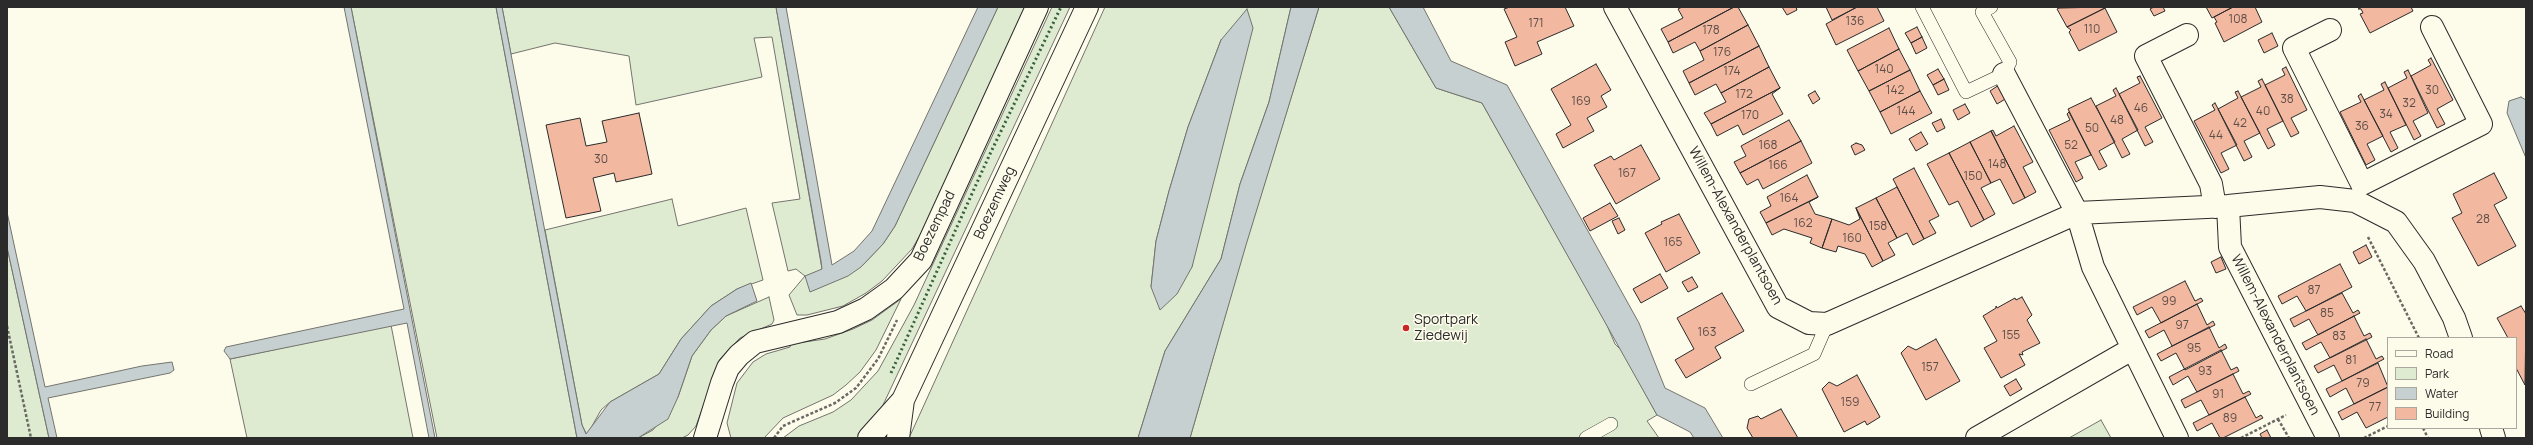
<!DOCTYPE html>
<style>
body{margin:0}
#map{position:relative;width:2533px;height:445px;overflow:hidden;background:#fdfbea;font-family:Manrope,sans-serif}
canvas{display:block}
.frame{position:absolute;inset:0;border:8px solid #2b2b2b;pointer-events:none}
.legend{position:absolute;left:2387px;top:337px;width:130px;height:92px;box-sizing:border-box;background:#fdfbea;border:1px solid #a9a89e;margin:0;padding:5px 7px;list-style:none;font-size:12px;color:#2b2b2b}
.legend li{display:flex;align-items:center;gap:8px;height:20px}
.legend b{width:20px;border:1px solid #a9a89e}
</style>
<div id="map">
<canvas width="2533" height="445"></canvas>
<div class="frame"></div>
<ul class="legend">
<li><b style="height:5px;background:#fdfbea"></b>Road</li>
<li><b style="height:11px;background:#deebd1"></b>Park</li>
<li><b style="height:11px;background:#c7d0d0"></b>Water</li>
<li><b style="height:11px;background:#f2b8a0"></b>Building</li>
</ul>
</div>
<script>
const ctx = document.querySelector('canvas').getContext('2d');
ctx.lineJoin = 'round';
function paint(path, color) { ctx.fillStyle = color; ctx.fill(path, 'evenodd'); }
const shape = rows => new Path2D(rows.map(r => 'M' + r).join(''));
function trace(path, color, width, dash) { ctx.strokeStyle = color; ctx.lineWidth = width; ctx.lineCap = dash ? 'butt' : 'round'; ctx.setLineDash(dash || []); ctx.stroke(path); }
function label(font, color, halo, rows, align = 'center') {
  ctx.font = font + ' Manrope,sans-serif'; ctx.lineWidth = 3; ctx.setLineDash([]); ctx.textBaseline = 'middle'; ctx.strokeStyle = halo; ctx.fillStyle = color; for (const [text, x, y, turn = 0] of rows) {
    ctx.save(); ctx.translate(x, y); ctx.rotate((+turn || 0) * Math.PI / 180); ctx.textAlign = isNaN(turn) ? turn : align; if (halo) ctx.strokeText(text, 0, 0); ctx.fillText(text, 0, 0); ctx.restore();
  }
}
const green = shape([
 [351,7,496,7,577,438,437,438,351,7],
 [502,7,776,7,822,269,861,267,883,244,895,226,998,7,1027,7,925,227,912,249,882,281,866,293,843,306,807,315,797,315,789,295,805,276,796,269,788,271,772,203,800,199,772,37,754,38,762,77,636,105,629,56,555,43,511,54,502,7],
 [1052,7,1070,7,883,405,862,438,783,438,799,426,833,412,851,400,878,371,914,305,1052,7],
 [1105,7,1291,7,1269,102,1240,184,1221,259,1165,351,1138,438,909,438,1105,7],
 [1221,40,1192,267,1151,287,1156,241,1169,191,1188,127,1221,40],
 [1319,7,1389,7,1436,88,1482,103,1606,323,1615,344,1622,351,1657,415,1647,421,1659,438,1190,438,1246,243,1319,7],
 [672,199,678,226,746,208,763,280,737,289,711,306,681,339,659,374,610,402,601,410,587,435,582,425,545,230,672,199],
 [7,247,49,438,7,438,7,247],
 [769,297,774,320,772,324,740,338,720,359,696,426,688,435,682,438,638,438,653,430,678,397,692,356,711,330,726,316,769,297],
 [901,299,876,350,860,372,846,385,833,395,783,418,764,438,731,438,727,423,737,383,753,362,766,354,790,347,791,344,825,339,853,329,872,320,901,299],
 [391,325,413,438,247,438,230,359,391,325],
 [2101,420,2111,438,2069,438,2101,420]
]);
paint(green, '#deebd1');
trace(green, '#74746e', 1);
const water = shape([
 [344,7,351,7,435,438,429,438,407,323,230,359,224,351,226,347,404,309,344,7],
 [496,7,502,7,582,425,586,434,610,402,659,374,681,339,711,306,737,289,751,283,757,301,726,316,711,330,692,356,678,397,668,419,638,438,577,438,496,7],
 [776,7,786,7,832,265,854,251,872,231,978,7,998,7,895,226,883,244,861,267,848,276,810,292,805,276,822,269,821,261,776,7],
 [1291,7,1319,7,1246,245,1190,438,1138,438,1165,351,1221,259,1240,184,1269,102,1291,7],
 [1389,7,1423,7,1451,61,1507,85,1639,323,1665,388,1705,408,1723,438,1694,438,1690,432,1657,415,1482,103,1436,88,1389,7],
 [1247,9,1253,28,1192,267,1177,294,1160,310,1151,287,1156,241,1169,191,1188,127,1221,40,1247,9],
 [2521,97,2526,100,2526,158,2507,113,2509,101,2521,97],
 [7,212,45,387,142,366,172,362,174,370,170,373,48,398,57,438,49,438,7,247,7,212]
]);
paint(water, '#c7d0d0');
trace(water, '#74746e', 1);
const building = shape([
 [1510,7,1565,7,1574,26,1537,42,1542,54,1515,66,1505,42,1517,37,1504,9,1510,7],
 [1682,7,1734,7,1668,42,1661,29,1683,18,1678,9,1682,7],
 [1734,7,1738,7,1748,25,1700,51,1695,42,1673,53,1668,42,1734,7],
 [1782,7,1796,7,1797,10,1787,15,1782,7],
 [1826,7,1857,7,1832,20,1826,7],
 [1857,7,1877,7,1884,21,1836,45,1826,24,1857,7],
 [2154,7,2163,7,2165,11,2154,16,2150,9,2154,7],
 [2206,7,2233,7,2212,18,2206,7],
 [2233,7,2255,7,2262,22,2224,42,2215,23,2217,22,2214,17,2233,7],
 [2362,7,2411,7,2413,11,2370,33,2360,14,2363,13,2361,9,2358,9,2362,7],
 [2059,8,2104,7,2105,8,2067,27,2057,9,2059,8],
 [2105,8,2117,32,2079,51,2069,32,2071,30,2067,27,2105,8],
 [1748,25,1759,46,1689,83,1683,71,1704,60,1700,51,1748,25],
 [1917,27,1922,37,1911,43,1905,33,1917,27],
 [1889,28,1899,49,1858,71,1847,50,1889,28],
 [2272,33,2278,46,2264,53,2258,40,2272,33],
 [1922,37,1927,48,1916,54,1911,43,1922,37],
 [1759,46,1769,67,1721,93,1716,84,1695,95,1689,83,1759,46],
 [1899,49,1910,70,1869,91,1858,71,1899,49],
 [2431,58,2453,100,2437,109,2445,124,2437,128,2411,76,2431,65,2428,60,2431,58],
 [1596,64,1611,90,1601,96,1607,107,1587,118,1594,131,1563,148,1556,134,1571,125,1551,89,1596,64],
 [1769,67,1780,88,1711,124,1704,113,1726,102,1721,93,1769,67],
 [2286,67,2307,110,2291,118,2299,133,2291,137,2265,85,2285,75,2282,69,2286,67],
 [1938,69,1944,79,1933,85,1927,75,1938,69],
 [1910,70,1920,91,1880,112,1869,91,1910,70],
 [2408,70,2428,113,2413,121,2421,136,2414,140,2388,88,2407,78,2404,72,2408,70],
 [2140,76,2162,118,2145,127,2153,142,2145,146,2119,94,2140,83,2137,77,2140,76],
 [1944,79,1949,90,1938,95,1933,85,1944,79],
 [2262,79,2283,121,2267,129,2275,145,2268,149,2241,97,2261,87,2258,81,2262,79],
 [2385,82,2406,125,2390,132,2398,148,2391,152,2364,100,2384,90,2381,84,2385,82],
 [1999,85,2007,98,1997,104,1990,91,1999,85],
 [1780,88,1772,94,1783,114,1743,135,1738,125,1717,136,1711,124,1780,88],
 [2116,88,2138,130,2122,139,2130,154,2122,158,2096,106,2116,96,2113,90,2116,88],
 [1815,91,1820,99,1813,104,1808,95,1815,91],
 [1920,91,1932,113,1891,134,1880,112,1920,91],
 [2238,91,2260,133,2244,141,2252,157,2244,161,2218,109,2238,98,2235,92,2238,91],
 [2361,94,2383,136,2367,144,2375,160,2366,165,2340,112,2361,102,2358,96,2361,94],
 [2091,98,2115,142,2099,151,2107,166,2099,170,2068,109,2091,98],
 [2215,103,2237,145,2221,153,2229,169,2221,173,2194,121,2215,110,2212,105,2215,103],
 [1965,104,1970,113,1958,120,1953,110,1965,104],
 [2069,112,2091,155,2075,162,2083,178,2076,182,2049,130,2070,120,2067,114,2069,112],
 [639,113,652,174,616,182,614,173,593,178,601,211,566,218,546,125,580,118,586,146,607,142,602,121,639,113],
 [1941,119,1945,128,1937,132,1932,123,1941,119],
 [1789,120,1801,141,1740,173,1734,162,1746,156,1741,146,1789,120],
 [2014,126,2033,162,2023,167,2036,192,2025,198,1991,131,1993,130,1996,136,2014,126],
 [1991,131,2025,198,2013,204,2000,179,1991,183,1970,142,1991,131],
 [1921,132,1928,144,1916,151,1909,139,1921,132],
 [1801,141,1812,163,1763,189,1758,179,1747,185,1740,173,1801,141],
 [1970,142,1991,183,1981,188,1995,214,1984,220,1949,153,1970,142],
 [1856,143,1862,145,1865,150,1855,155,1851,146,1856,143],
 [1641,145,1660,179,1616,204,1594,165,1611,156,1614,160,1641,145],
 [1949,153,1984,220,1971,227,1958,201,1949,205,1927,164,1949,153],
 [1914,168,1939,216,1929,221,1936,233,1924,239,1893,179,1914,168],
 [2494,173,2507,198,2494,205,2516,246,2478,266,2452,218,2462,213,2453,194,2494,173],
 [1807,175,1818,197,1766,223,1760,212,1771,206,1767,197,1807,175],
 [1897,187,1924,239,1913,245,1907,233,1897,238,1876,198,1897,187],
 [1818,197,1809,202,1815,214,1832,219,1822,248,1810,243,1812,238,1784,229,1772,235,1766,223,1818,197],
 [1876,198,1897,238,1888,243,1895,255,1883,261,1856,208,1876,198],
 [1610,203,1618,216,1590,231,1583,218,1610,203],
 [1856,208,1883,261,1872,267,1865,254,1838,246,1836,252,1822,248,1832,219,1849,225,1860,219,1856,208],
 [1679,214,1700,253,1666,272,1645,233,1662,224,1661,222,1679,214],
 [1619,218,1625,230,1618,234,1612,221,1619,218],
 [2366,245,2372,257,2359,264,2353,252,2366,245],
 [2221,257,2226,269,2216,273,2211,262,2221,257],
 [2340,264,2352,287,2306,311,2297,296,2282,304,2278,296,2340,264],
 [1660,274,1668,288,1641,303,1633,289,1660,274],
 [1692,277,1698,287,1688,292,1682,282,1692,277],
 [2185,281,2195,301,2201,298,2203,301,2161,323,2152,307,2137,315,2133,307,2185,281],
 [1722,293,1744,331,1715,347,1721,358,1686,378,1675,360,1694,349,1677,318,1722,293],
 [2342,293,2353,313,2358,310,2360,313,2318,335,2309,319,2294,327,2290,319,2342,293],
 [2022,297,2032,315,2027,320,2040,343,2022,352,2023,355,2019,354,2025,365,2001,378,1984,348,1997,341,1983,316,1996,308,1996,306,1997,308,2015,298,2016,300,2022,297],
 [2197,304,2207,325,2213,321,2215,325,2172,346,2164,330,2149,338,2145,331,2197,304],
 [2521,306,2526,314,2525,385,2516,368,2516,338,2508,338,2497,318,2521,306],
 [2354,316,2364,336,2370,333,2372,337,2330,358,2321,342,2306,350,2302,343,2354,316],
 [2209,327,2219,348,2225,344,2227,348,2185,370,2176,353,2161,361,2157,354,2209,327],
 [1936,339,1960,381,1926,400,1901,353,1908,346,1916,350,1936,339],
 [2366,339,2376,359,2382,356,2384,359,2342,381,2334,365,2318,373,2314,366,2366,339],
 [2221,350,2231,370,2237,367,2239,371,2197,392,2188,376,2173,385,2169,377,2221,350],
 [2378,363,2388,387,2354,404,2346,388,2330,397,2326,389,2378,363],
 [2233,374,2243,394,2249,391,2251,394,2209,415,2201,400,2185,408,2181,400,2233,374],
 [1857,375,1880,417,1867,425,1865,421,1844,432,1822,389,1829,382,1837,386,1857,375],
 [2016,379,2022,389,2010,396,2004,386,2016,379],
 [2388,387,2388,417,2366,428,2357,412,2342,420,2338,412,2388,387],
 [2245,397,2256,418,2261,415,2263,418,2223,438,2220,438,2212,423,2197,431,2193,423,2245,397],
 [1781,409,1798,438,1753,438,1747,428,1749,419,1758,416,1761,419,1781,409],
 [2267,430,2271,438,2262,438,2260,434,2267,430]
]);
paint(building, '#f2b8a0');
trace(building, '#2b2b2b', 1);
const service = shape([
 [1922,7,1966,92,2004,74,2010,62,1982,12,1991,7],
 [1751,384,1814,354,1827,324],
 [1586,438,1611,424]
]);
const minor = shape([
 [1615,7,1778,307,1809,323,1827,324,2077,213,2228,206,2320,197,2355,201,2396,222,2424,261,2454,318,2461,338],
 [2330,30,2294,48,2362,184,2481,124,2432,27],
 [2187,35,2146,56,2211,184,2215,207],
 [2004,74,2077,213,2093,267,2177,438],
 [2228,206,2230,247,2328,438],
 [2491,428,2494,438],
 [705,438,722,383,728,368,739,355,755,342,838,322,866,309,894,289,921,260,1037,7],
 [1977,438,2132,349]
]);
const secondary = shape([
 [869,438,903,400,1087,7],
 [898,438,903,400]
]);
trace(service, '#2b2b2b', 14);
trace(minor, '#2b2b2b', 24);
trace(secondary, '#2b2b2b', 24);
trace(shape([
 [2368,237,2419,338],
 [7,326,31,438],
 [2278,419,2289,438],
 [2423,428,2428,438],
 [774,438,783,426,835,403,856,388,878,359,897,320],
 [2241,438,2286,415],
 [2364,438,2388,426]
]), '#6a6964', 2.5, [3, 2]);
trace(service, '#fdfbea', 13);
trace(minor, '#fdfbea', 22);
trace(secondary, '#fdfbea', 22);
trace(shape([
 [891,373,989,156,1061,7]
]), '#34623c', 3, [2, 3]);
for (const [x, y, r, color] of [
 [1406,328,4,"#c62828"]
]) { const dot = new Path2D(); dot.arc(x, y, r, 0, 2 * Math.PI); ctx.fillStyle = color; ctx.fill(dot); trace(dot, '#fdfbea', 1.5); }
label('12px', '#5d4e48', null, [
 ["108",2238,20],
 ["136",1855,22],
 ["171",1536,24],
 ["110",2092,30],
 ["178",1711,31],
 ["176",1722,53],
 ["140",1884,70],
 ["174",1732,72],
 ["142",1895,91],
 ["30",2432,91],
 ["172",1744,95],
 ["38",2287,100],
 ["169",1581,102],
 ["32",2409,104],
 ["46",2141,109],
 ["144",1906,112],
 ["40",2263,112],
 ["34",2386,115],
 ["170",1750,116],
 ["48",2117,121],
 ["42",2240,124],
 ["36",2362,127],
 ["50",2092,129],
 ["44",2216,136],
 ["168",1768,146],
 ["52",2071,146],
 ["30",601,160],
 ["148",1997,165],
 ["166",1778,166],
 ["167",1627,174],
 ["150",1973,177],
 ["164",1789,199],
 ["28",2483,220],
 ["162",1803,224],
 ["158",1878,227],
 ["160",1852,239],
 ["165",1673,243],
 ["87",2314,291],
 ["99",2169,302],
 ["85",2327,314],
 ["97",2182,326],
 ["163",1707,333],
 ["155",2011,336],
 ["83",2339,337],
 ["95",2194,349],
 ["81",2351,361],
 ["157",1930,368],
 ["93",2205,372],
 ["79",2363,384],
 ["91",2218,395],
 ["159",1850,403],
 ["77",2375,408],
 ["89",2230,419]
]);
label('14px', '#2b2b2b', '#fdfbea', [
 ["Boezemweg",995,203,-65],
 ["Boezempad",935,226,-64],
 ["Willem-Alexanderplantsoen",1735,226,61],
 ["Willem-Alexanderplantsoen",2275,335,63]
]);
label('14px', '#2b2b2b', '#fdfbea', [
 ["Sportpark",1414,320],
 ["Ziedewij",1414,336]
], 'left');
</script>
